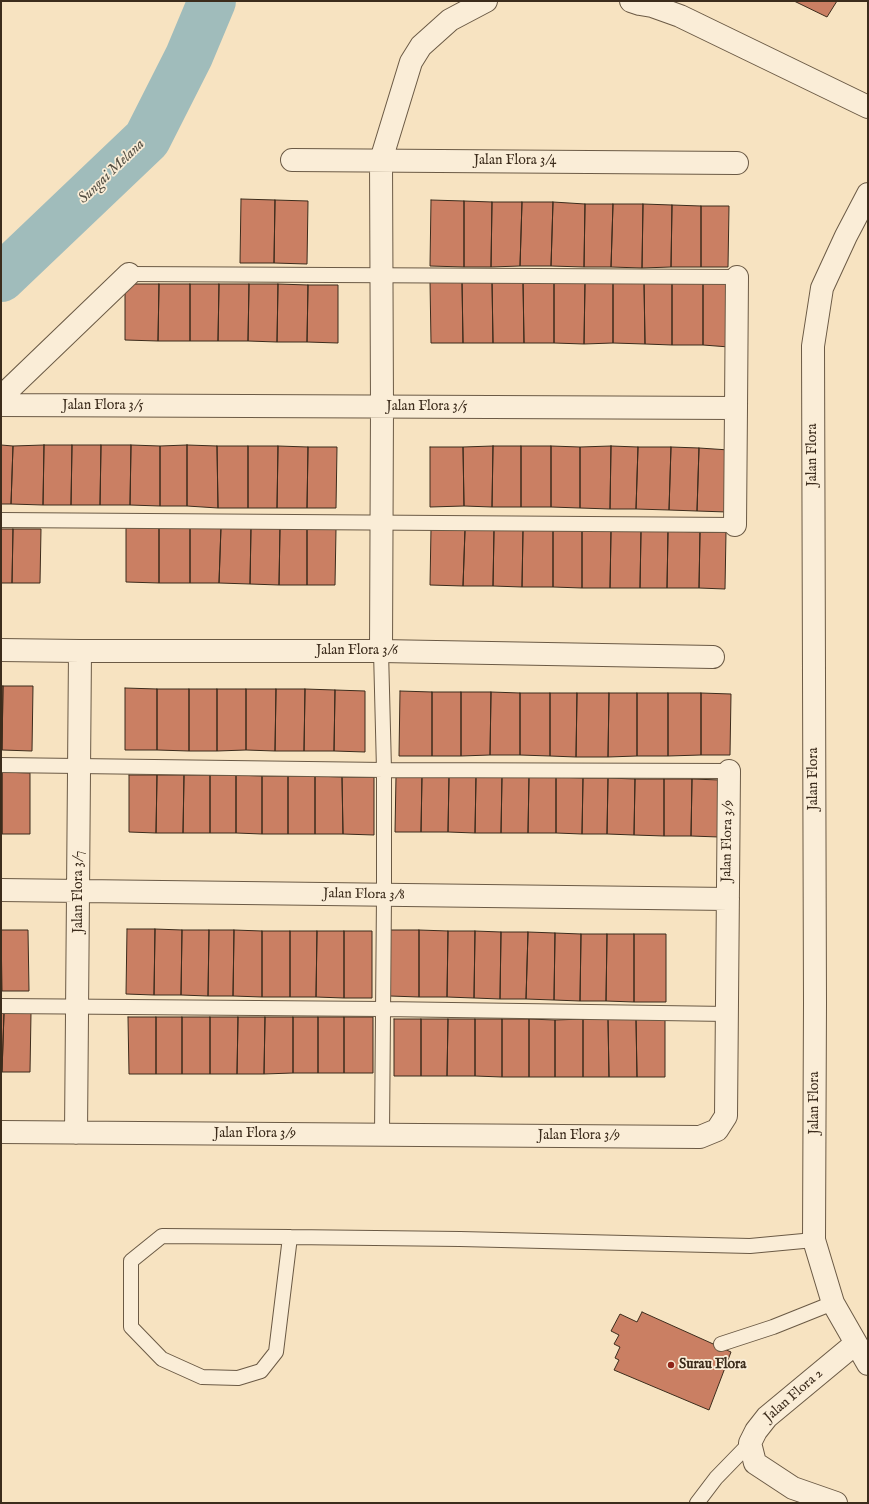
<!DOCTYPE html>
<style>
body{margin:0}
#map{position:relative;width:869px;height:1504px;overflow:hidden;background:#f7e3c1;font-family:"IM FELL English",serif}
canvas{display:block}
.frame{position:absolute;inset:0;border:2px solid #3c2c1c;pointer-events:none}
</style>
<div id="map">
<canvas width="869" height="1504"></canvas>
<div class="frame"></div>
</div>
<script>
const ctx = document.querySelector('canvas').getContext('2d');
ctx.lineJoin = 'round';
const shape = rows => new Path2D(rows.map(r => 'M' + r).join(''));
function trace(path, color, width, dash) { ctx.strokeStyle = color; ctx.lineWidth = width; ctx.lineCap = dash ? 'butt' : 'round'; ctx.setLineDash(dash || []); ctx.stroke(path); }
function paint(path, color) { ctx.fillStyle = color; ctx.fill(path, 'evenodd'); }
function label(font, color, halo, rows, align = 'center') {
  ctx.font = font + ' "IM FELL English",serif'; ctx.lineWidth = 3.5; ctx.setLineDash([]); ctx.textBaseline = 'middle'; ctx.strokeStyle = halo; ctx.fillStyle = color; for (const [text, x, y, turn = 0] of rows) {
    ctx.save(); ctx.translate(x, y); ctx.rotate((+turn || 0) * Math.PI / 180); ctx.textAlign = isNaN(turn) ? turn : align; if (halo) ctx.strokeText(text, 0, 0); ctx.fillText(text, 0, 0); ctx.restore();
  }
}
trace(shape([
 [1,278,147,139,189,56,212,1]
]), '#a0bcbb', 48);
const building = shape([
 [794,1,837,1,827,17,794,1],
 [241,199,275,200,274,263,240,263,241,199],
 [275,200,308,201,307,264,274,263,275,200],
 [431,200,464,201,464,267,430,266,431,200],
 [464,201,492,202,491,267,464,267,464,201],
 [492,202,522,202,520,266,491,267,492,202],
 [522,202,553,202,551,266,520,266,522,202],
 [553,202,585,204,584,267,551,266,553,202],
 [585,204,613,204,611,267,584,267,585,204],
 [613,204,643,204,642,268,611,267,613,204],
 [643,204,672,205,671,267,642,268,643,204],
 [672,205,701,206,701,267,671,267,672,205],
 [701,206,729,206,728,267,701,267,701,206],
 [492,280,493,343,463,343,462,281,492,280],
 [492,280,523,281,524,343,493,343,492,280],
 [613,280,613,343,584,344,585,281,613,280],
 [613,280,644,281,645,344,613,343,613,280],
 [430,281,462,281,463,343,431,343,430,281],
 [523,281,554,281,554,343,524,343,523,281],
 [554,281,585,281,584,344,554,343,554,281],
 [644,281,672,281,672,345,645,344,644,281],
 [672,281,703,282,703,345,672,345,672,281],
 [703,282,730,282,729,347,703,345,703,282],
 [125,284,159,284,158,341,125,340,125,284],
 [159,284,190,284,190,341,158,341,159,284],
 [190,284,219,284,218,341,190,341,190,284],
 [219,284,249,284,248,341,218,341,219,284],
 [249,284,278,284,277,342,248,341,249,284],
 [278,284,308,285,307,342,277,342,278,284],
 [308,285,338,285,338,343,307,342,308,285],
 [1,445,13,446,11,504,1,504,1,445],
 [44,445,72,445,71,505,43,505,44,445],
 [44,445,43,505,11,504,13,446,44,445],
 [72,445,101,445,100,505,71,505,72,445],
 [101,445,131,445,130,505,100,505,101,445],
 [131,445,160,446,160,506,130,505,131,445],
 [187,445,217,446,218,508,187,506,187,445],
 [187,445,187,506,160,506,160,446,187,445],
 [217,446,248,446,248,508,218,508,217,446],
 [248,446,278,446,277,508,248,508,248,446],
 [278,446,308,447,307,508,277,508,278,446],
 [493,446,521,446,521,507,492,507,493,446],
 [493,446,492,507,464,506,463,447,493,446],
 [521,446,551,446,551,507,521,507,521,446],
 [551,446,580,447,580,508,551,507,551,446],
 [611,446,638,447,636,509,610,509,611,446],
 [611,446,610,509,580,508,580,447,611,446],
 [308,447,337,447,336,508,307,508,308,447],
 [430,447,463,447,464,506,430,507,430,447],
 [638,447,671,447,669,510,636,509,638,447],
 [671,447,699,448,697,511,669,510,671,447],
 [699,448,729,450,727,512,697,511,699,448],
 [126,527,159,527,159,583,126,582,126,527],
 [159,527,190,527,190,583,159,583,159,527],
 [190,527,221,527,219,583,190,583,190,527],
 [221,527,251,527,250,584,219,583,221,527],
 [251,527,280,528,279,585,250,584,251,527],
 [280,528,307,528,307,585,279,585,280,528],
 [307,528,336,529,335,585,307,585,307,528],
 [1,529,13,529,12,583,1,583,1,529],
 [13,529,41,529,40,583,12,583,13,529],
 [431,529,465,530,463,586,430,585,431,529],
 [465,530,494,530,493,586,463,586,465,530],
 [494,530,523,530,522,587,493,586,494,530],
 [523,530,553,530,553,587,522,587,523,530],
 [553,530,582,530,582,588,553,587,553,530],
 [582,530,611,531,610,588,582,588,582,530],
 [611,531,641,531,640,588,610,588,611,531],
 [641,531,668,531,667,588,640,588,641,531],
 [668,531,700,532,699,588,667,588,668,531],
 [700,532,726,532,725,589,699,588,700,532],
 [1,686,3,686,2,750,1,750,1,686],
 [3,686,33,686,32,751,2,750,3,686],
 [125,688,157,689,157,750,125,750,125,688],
 [157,689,189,689,189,751,157,750,157,689],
 [189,689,217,689,217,751,189,751,189,689],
 [217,689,246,689,246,750,217,751,217,689],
 [246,689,276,689,275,751,246,750,246,689],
 [276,689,305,689,304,751,275,751,276,689],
 [305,689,335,690,334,751,304,751,305,689],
 [335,690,365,691,365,752,334,751,335,690],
 [400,691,432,692,432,756,399,756,400,691],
 [432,692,461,692,461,756,432,756,432,692],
 [461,692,491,692,490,755,461,756,461,692],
 [491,692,520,693,520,755,490,755,491,692],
 [520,693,550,693,550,756,520,755,520,693],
 [550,693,577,693,576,757,550,756,550,693],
 [577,693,609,693,608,757,576,757,577,693],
 [609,693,637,693,637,756,608,757,609,693],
 [637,693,668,693,668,756,637,756,637,693],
 [668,693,701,693,701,755,668,756,668,693],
 [701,693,731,694,730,755,701,755,701,693],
 [1,772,2,772,2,834,1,834,1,772],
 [2,772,30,773,30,834,2,834,2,772],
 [129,775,157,775,156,833,129,832,129,775],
 [157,775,184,775,183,833,156,833,157,775],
 [184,775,210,775,210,833,183,833,184,775],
 [210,775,236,775,236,833,210,833,210,775],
 [236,775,262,776,262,834,236,833,236,775],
 [422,775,449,776,448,832,421,832,422,775],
 [422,775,421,832,395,832,396,776,422,775],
 [262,776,288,776,288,834,262,834,262,776],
 [288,776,315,776,315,834,288,834,288,776],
 [315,776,342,777,343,834,315,834,315,776],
 [449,776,476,776,475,833,448,832,449,776],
 [476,776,502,776,501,833,475,833,476,776],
 [502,776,529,776,528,833,501,833,502,776],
 [529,776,556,777,556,833,528,833,529,776],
 [342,777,374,777,374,835,343,834,342,777],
 [556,777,583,778,582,834,556,833,556,777],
 [583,778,608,778,607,834,582,834,583,778],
 [608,778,635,779,634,835,607,834,608,778],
 [635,779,664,779,664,836,634,835,635,779],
 [664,779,692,779,691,836,664,836,664,779],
 [692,779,720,780,719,837,691,836,692,779],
 [127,929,155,929,154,995,126,994,127,929],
 [155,929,182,930,181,995,154,995,155,929],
 [1,930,28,930,29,991,2,991,1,930],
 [182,930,209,930,208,996,181,995,182,930],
 [209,930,234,930,233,996,208,996,209,930],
 [234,930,262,931,262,997,233,996,234,930],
 [390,930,419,930,419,997,390,996,390,930],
 [419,930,448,931,447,997,419,997,419,930],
 [262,931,290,931,290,997,262,997,262,931],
 [290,931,317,931,316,997,290,997,290,931],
 [317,931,344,931,344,998,316,997,317,931],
 [344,931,372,931,372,998,344,998,344,931],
 [448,931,475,931,474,998,447,997,448,931],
 [475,931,501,932,500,999,474,998,475,931],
 [501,932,528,932,526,999,500,999,501,932],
 [528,932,555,933,554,1000,526,999,528,932],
 [555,933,581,934,580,1001,554,1000,555,933],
 [581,934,607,934,606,1001,580,1001,581,934],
 [607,934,634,934,634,1002,606,1001,607,934],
 [634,934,666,934,666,1002,634,1002,634,934],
 [1,1013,4,1013,2,1072,1,1071,1,1013],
 [4,1013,31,1013,30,1072,2,1072,4,1013],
 [128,1017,156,1017,156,1074,129,1074,128,1017],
 [156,1017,182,1017,182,1074,156,1074,156,1017],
 [182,1017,210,1017,210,1074,182,1074,182,1017],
 [210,1017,238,1017,237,1074,210,1074,210,1017],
 [238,1017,265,1017,264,1074,237,1074,238,1017],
 [265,1017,293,1017,293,1073,264,1074,265,1017],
 [293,1017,318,1017,318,1073,293,1073,293,1017],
 [318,1017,344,1017,344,1073,318,1073,318,1017],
 [344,1017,373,1017,373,1073,344,1073,344,1017],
 [394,1019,421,1019,421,1076,394,1076,394,1019],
 [421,1019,448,1019,447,1076,421,1076,421,1019],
 [448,1019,475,1019,475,1076,447,1076,448,1019],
 [475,1019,502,1019,502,1077,475,1076,475,1019],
 [502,1019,529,1019,529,1077,502,1077,502,1019],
 [529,1019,555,1020,555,1077,529,1077,529,1019],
 [583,1019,608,1019,609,1077,583,1077,583,1019],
 [583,1019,583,1077,555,1077,555,1020,583,1019],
 [608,1019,636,1019,637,1077,609,1077,608,1019],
 [636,1019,665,1020,665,1077,637,1077,636,1019],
 [642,1312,731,1352,709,1410,614,1370,619,1360,615,1358,620,1347,614,1344,619,1335,611,1331,620,1314,637,1322,642,1312]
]);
paint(building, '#ca7f63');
trace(building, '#3c2c1c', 1);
const service = shape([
 [129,274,737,277],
 [1,520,735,525],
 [381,651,384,770,384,895,382,1134],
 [1,765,384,770,729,771],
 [1,1006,383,1009,728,1014],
 [290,1237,276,1352,261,1371,238,1378,202,1377,162,1359,131,1327,131,1261,162,1236,290,1237,460,1239,750,1246,814,1240],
 [721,1344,773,1327,833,1303],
 [697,1503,716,1478,750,1443]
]);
const minor = shape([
 [631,1,640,4,652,6,680,16,868,107],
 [292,160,737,163],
 [868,194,846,236,822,288,813,346,815,1002,814,1240,833,1303,868,1364],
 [1,397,129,274],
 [1,405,736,408,735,525],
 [736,408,737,277],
 [1,650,80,651,381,651,713,657],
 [381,651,382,407,381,160,411,62,421,46,450,20,486,1],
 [1,890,728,899],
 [1,1132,700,1137,717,1130,726,1116,729,771],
 [76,1133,80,651],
 [836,1503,793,1488,755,1463,750,1443,756,1431,767,1417,855,1344]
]);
trace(service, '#6b5a45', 16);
trace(minor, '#6b5a45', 24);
trace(service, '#faedd7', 14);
trace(minor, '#faedd7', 22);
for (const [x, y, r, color] of [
 [671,1365,4,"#8f2418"]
]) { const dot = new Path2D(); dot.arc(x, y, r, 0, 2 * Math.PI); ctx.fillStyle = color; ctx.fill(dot); trace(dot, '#faedd7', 1.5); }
label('14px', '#3c2c1c', '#faedd7', [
 ["Jalan Flora 3/4",515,161],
 ["Jalan Flora 3/5",103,406],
 ["Jalan Flora 3/5",427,407],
 ["Jalan Flora",813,455,-90],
 ["Jalan Flora 3/6",357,651],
 ["Jalan Flora",814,779,-90],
 ["Jalan Flora 3/9",728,841,-89],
 ["Jalan Flora 3/7",79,892,-90],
 ["Jalan Flora 3/8",364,895,1],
 ["Jalan Flora",815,1103,-90],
 ["Jalan Flora 3/9",255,1134],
 ["Jalan Flora 3/9",579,1136],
 ["Jalan Flora 2",794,1396,-41]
]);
label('bold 14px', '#3c2c1c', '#faedd7', [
 ["Surau Flora",679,1365]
], 'left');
label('italic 15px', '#555044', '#faedd7', [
 ["Sungai Melana",112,172,-44]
]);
</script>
